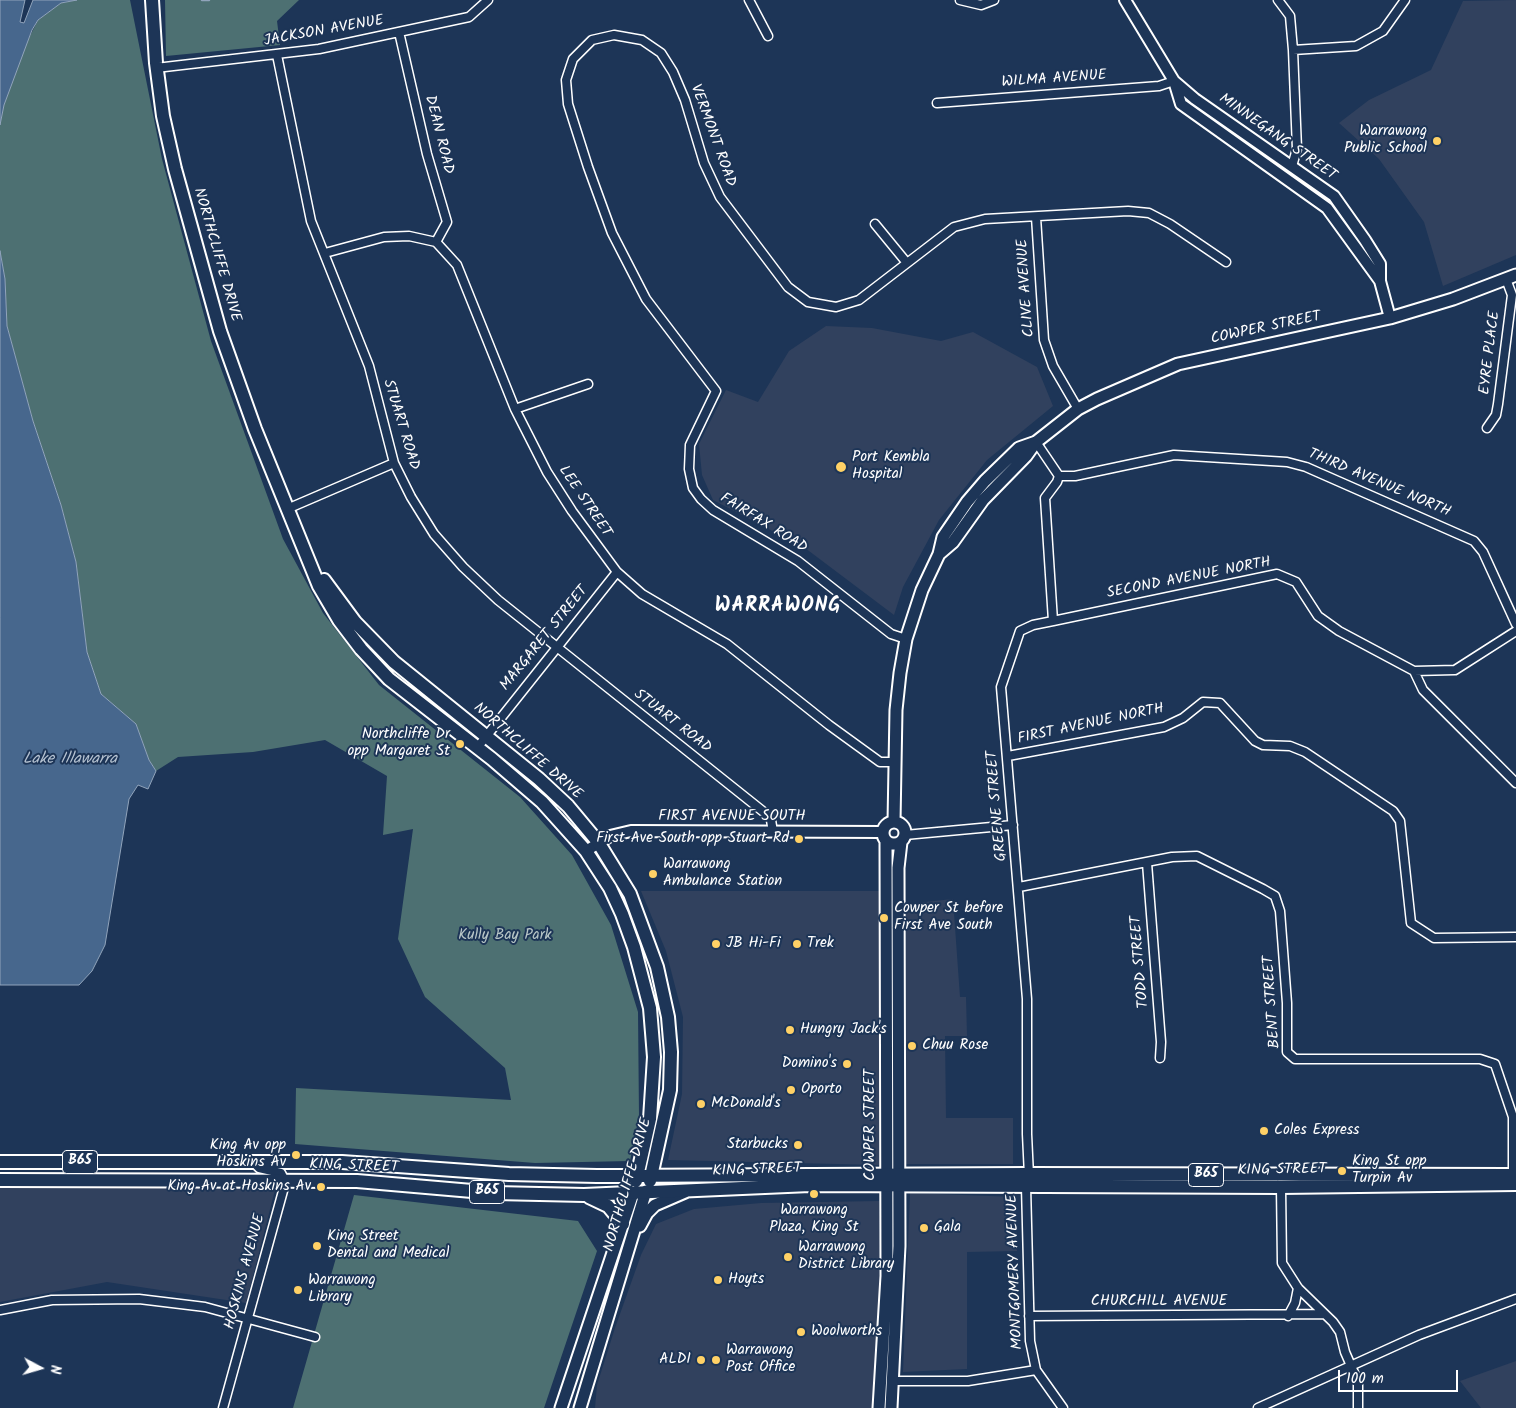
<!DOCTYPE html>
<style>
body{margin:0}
#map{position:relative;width:1516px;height:1408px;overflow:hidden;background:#1d3557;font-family:Kalam,sans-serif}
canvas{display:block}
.north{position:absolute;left:15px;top:1343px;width:50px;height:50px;-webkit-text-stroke:4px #1d3557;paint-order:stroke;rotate:96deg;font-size:14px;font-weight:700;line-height:20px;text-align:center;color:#fff}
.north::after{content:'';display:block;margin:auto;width:18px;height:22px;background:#fff;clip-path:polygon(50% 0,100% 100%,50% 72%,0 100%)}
.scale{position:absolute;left:1338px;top:1370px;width:120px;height:22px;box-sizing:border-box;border:2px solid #fff;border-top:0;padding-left:6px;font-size:15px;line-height:18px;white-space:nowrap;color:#fff;-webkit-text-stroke:4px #1d3557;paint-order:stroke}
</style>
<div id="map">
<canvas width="1516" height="1408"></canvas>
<div class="north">N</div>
<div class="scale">100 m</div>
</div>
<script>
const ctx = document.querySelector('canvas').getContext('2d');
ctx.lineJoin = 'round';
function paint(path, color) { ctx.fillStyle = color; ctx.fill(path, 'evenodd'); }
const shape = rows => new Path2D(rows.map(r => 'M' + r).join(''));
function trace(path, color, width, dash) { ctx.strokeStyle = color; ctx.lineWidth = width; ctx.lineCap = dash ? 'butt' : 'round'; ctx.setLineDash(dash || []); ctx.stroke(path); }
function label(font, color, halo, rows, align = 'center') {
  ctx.font = font + ' Kalam,sans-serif'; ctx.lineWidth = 4; ctx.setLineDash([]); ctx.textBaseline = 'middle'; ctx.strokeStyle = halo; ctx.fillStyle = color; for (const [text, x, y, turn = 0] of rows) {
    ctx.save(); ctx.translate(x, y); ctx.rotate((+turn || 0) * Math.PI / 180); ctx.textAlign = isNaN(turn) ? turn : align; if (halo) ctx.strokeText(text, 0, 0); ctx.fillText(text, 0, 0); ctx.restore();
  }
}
paint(shape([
 [1516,0,1516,255,1443,286,1424,222,1379,159,1339,123,1369,100,1431,70,1463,1],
 [826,326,872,328,941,341,973,332,1037,367,1053,406,987,460,939,520,903,587,894,615,805,548,713,500,702,475,699,444,726,390,758,402,789,351],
 [641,891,879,891,879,1165,668,1160,682,1094,683,1017,666,951],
 [953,899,960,997,966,997,967,1036,945,1036,946,1118,1013,1118,1013,1164,906,1164,906,904],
 [0,1186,276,1186,246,1303,107,1282,0,1302],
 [910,1193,1016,1197,1017,1251,967,1252,967,1369,903,1372],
 [879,1201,880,1322,873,1408,595,1408,597,1385,615,1328,641,1255,656,1224,694,1209,761,1203],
 [1516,1361,1516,1408,1481,1408,1460,1381]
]), '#31415e');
paint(shape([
 [77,0,130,0,162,159,211,341,283,539,323,613,379,685,520,797,572,855,611,925,638,1012,639,1116,630,1161,535,1163,295,1144,296,1088,511,1100,505,1068,425,997,398,939,413,829,383,835,387,776,325,740,253,752,178,757,156,771,149,760,136,724,101,694,87,652,76,562,61,505,33,421,7,326,5,279,0,251,0,125,3,105,24,48,38,20,61,3],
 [165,0,299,0,277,21,280,45,166,56],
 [354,1195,578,1221,597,1251,544,1408,293,1408]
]), '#4d7072');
const water = shape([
 [0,0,25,0,20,22,24,23,33,0,77,0,61,3,38,20,32,30,4,105,0,125,0,0],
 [0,251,5,279,7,326,33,421,61,505,76,562,87,652,101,694,136,724,149,760,156,771,148,789,138,785,129,799,105,945,92,971,79,985,0,985,0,251]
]);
paint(water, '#47678d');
trace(water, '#91a4bb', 1);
trace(shape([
 [202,0,209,0]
]), '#91a4bb', 2.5);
const minor = shape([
 [749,0,768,36],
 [960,0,981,5,994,0],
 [1278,0,1290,16,1293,50,1297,149,1292,166],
 [399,32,427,154,447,222,436,242],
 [1293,50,1356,46,1383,31,1405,0],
 [277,55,311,221,369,366,394,463,411,497,434,534,463,567,498,600,765,813,771,820,773,832],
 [156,68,319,49,469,17,488,0],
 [937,103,1159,86,1174,81],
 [1036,217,1044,340,1053,366,1078,409],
 [875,224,907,263],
 [325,253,384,237,409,236,436,242,457,265,515,409,547,472,572,511,617,572,642,594,727,644,829,725,880,762,895,762],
 [515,409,588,384],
 [1487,428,1496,415,1498,404,1512,295,1506,279],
 [1059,476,1075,476,1174,455,1287,462,1306,467,1474,541,1483,552,1516,624],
 [287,509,394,463],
 [1053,621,1277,574,1296,582,1318,616,1339,631,1414,671,1423,690,1516,783],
 [906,639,891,634,798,561,713,510,701,499,693,488,689,469,690,445,716,391,646,299,612,233,588,167,568,104,566,80,573,59,592,40,614,35,642,40,661,53,673,72,685,100,704,163,720,197,788,287,808,302,836,307,859,300,954,227,985,219,1128,211,1149,213,1170,224,1226,262],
 [1414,671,1455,670,1516,631],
 [477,748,617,572],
 [1008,756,1164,727,1183,718,1203,702,1220,703,1255,741,1263,745,1290,746,1305,752,1393,811,1400,821,1411,923,1434,938,1516,937],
 [905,835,1013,825],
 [1147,863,1161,1042,1160,1058],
 [1019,887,1172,857,1197,856,1263,889,1275,896,1280,911,1287,1003,1287,1052,1295,1059,1480,1059,1495,1064,1513,1117,1513,1175],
 [1029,1176,1027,1134,1027,999,1001,687,1020,631,1033,625,1053,621,1045,498,1057,482,1059,476,1036,442],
 [1278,1185,1281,1187,1282,1263,1298,1288,1333,1322,1340,1332,1345,1352,1358,1382,1358,1408],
 [1026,1186,1030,1341,1036,1370,1063,1408],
 [0,1310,52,1300,139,1299,205,1307,315,1337],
 [1029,1316,1324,1314],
 [1288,1316,1295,1303,1298,1288],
 [894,1381,968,1381,1036,1370],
 [223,1408,283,1191,284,1179,281,1173,259,1168,254,1163],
 [1258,1408,1419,1335,1516,1299]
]);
const tertiary = shape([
 [1125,0,1174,81,1181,104,1327,208,1380,281],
 [1174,81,1195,99,1334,196,1365,240,1380,264,1380,281,1390,318],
 [586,851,610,836,631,831,882,832]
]);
const secondary = shape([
 [939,554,953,542,983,500,1026,456,1036,442,1078,409,1097,399,1178,364,1390,318,1453,299,1516,275],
 '883 833a11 11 0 1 1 22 0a11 11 0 1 1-22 0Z',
 [894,822,896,710,900,673,906,639,922,590,939,554,943,537,967,502,985,481,1019,448,1036,442],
 [640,1226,647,1213,655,1205,685,1192],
 [561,1408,633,1193],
 [580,1408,646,1191],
 [879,1408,887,1276,886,842],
 [891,1408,899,1246,898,868,901,842]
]);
const primary = shape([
 [152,0,156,63,163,116,175,169,220,331,255,429,319,586,339,620,361,649,389,679,492,759,542,802,586,851,610,888,622,914,634,947,650,1008,654,1057,650,1119,636,1181],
 [324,580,355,622,394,662,539,779,568,806,598,842,630,894,657,967,668,1017,671,1052,670,1090,650,1181],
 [0,1162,342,1162,509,1174,597,1176,1028,1174,1509,1175],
 [0,1180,357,1181,495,1193,584,1195,810,1185,1281,1187,1516,1184],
 [589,1197,608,1206,623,1224]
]);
trace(minor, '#fff', 11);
trace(tertiary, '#fff', 14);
trace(secondary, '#fff', 15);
trace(primary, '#fff', 16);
trace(minor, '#1d3557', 8);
trace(tertiary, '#1d3557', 10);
trace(secondary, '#1d3557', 11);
trace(primary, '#1d3557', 12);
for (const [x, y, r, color] of [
 [1437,141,5,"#ffd166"],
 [841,467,6,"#ffd166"],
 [460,744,5,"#ffd166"],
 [799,839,5,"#ffd166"],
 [653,874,5,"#ffd166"],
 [884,918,5,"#ffd166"],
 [716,944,5,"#ffd166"],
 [797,944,5,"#ffd166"],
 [790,1030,5,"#ffd166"],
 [912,1046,5,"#ffd166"],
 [847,1064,5,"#ffd166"],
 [791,1090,5,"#ffd166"],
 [701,1104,5,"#ffd166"],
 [1264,1131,5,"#ffd166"],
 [798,1145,5,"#ffd166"],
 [296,1155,5,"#ffd166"],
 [1342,1171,5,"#ffd166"],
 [321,1187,5,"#ffd166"],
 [814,1194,5,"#ffd166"],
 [924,1228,5,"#ffd166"],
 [317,1246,5,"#ffd166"],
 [788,1257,5,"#ffd166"],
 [718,1280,5,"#ffd166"],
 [298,1290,5,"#ffd166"],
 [801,1332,5,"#ffd166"],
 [701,1360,5,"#ffd166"],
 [716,1360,5,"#ffd166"]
]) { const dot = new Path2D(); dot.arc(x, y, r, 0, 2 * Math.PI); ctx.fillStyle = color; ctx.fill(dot); trace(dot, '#1d3557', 2); }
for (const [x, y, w] of [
 [80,1162,35],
 [1206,1175,35],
 [487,1192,35]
]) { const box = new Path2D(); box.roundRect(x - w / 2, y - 11.5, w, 23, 4); ctx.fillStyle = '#1d3557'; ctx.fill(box); trace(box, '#fff', 1); }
label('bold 14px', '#fff', null, [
 ["B65",80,1162],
 ["B65",1206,1175],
 ["B65",487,1192]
]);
label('15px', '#fff', '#1d3557', [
 ["JACKSON AVENUE",324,32,-10],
 ["WILMA AVENUE",1054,80,-4],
 ["DEAN ROAD",438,135,76],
 ["VERMONT ROAD",712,136,70],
 ["MINNEGANG STREET",1277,138,35],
 ["NORTHCLIFFE DRIVE",216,255,74],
 ["CLIVE AVENUE",1027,288,-94],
 ["COWPER STREET",1266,329,-12],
 ["EYRE PLACE",1491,353,-83],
 ["STUART ROAD",400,425,73],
 ["THIRD AVENUE NORTH",1379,484,23],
 ["LEE STREET",584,502,56],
 ["FAIRFAX ROAD",763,524,32],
 ["SECOND AVENUE NORTH",1189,579,-11],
 ["MARGARET STREET",545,639,-51],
 ["STUART ROAD",672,722,38],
 ["FIRST AVENUE NORTH",1091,725,-12],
 ["NORTHCLIFFE DRIVE",527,752,41],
 ["GREENE STREET",998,806,-95],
 ["FIRST AVENUE SOUTH",732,817],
 ["TODD STREET",1141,962,-95],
 ["BENT STREET",1273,1002,-94],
 ["COWPER STREET",871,1125,-90],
 ["KING STREET",354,1167,2],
 ["KING STREET",757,1171,-2],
 ["KING STREET",1282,1171,-1],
 ["NORTHCLIFFE DRIVE",629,1185,-74],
 ["HOSKINS AVENUE",246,1272,-75],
 ["MONTGOMERY AVENUE",1016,1272,-92],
 ["CHURCHILL AVENUE",1159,1302]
]);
label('15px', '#fff', '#1d3557', [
 ["Warrawong",1427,132,"right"],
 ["Public School",1427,149,"right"],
 ["Port Kembla",852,458],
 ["Hospital",852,475],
 ["Northcliffe Dr",450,735,"right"],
 ["opp Margaret St",450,752,"right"],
 ["First Ave South opp Stuart Rd",789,839,"right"],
 ["Warrawong",663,865],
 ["Ambulance Station",663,882],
 ["Cowper St before",894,909],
 ["First Ave South",894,926],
 ["JB Hi-Fi",726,944],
 ["Trek",807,944],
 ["Hungry Jack's",800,1030],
 ["Chuu Rose",922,1046],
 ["Domino's",837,1064,"right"],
 ["Oporto",801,1090],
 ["McDonald's",711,1104],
 ["Coles Express",1274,1131],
 ["Starbucks",788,1145,"right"],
 ["King Av opp",286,1146,"right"],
 ["Hoskins Av",286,1163,"right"],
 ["King St opp",1352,1162],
 ["Turpin Av",1352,1179],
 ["King Av at Hoskins Av",311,1187,"right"],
 ["Warrawong",814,1211,"center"],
 ["Plaza, King St",814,1228,"center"],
 ["Gala",934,1228],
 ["King Street",327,1237],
 ["Dental and Medical",327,1254],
 ["Warrawong",798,1248],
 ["District Library",798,1265],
 ["Hoyts",728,1280],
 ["Warrawong",308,1281],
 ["Library",308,1298],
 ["Woolworths",811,1332],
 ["Warrawong",726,1351],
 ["Post Office",726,1368],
 ["ALDI",691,1360,"right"]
], 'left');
label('15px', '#b8c6c7', '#1d3557', [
 ["Kully Bay Park",505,936]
]);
label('italic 16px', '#b5c2d1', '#1d3557', [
 ["Lake Illawarra",70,760]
]);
ctx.letterSpacing = '1px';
label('bold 20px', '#fff', '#1d3557', [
 ["WARRAWONG",778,608]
]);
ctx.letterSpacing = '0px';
</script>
